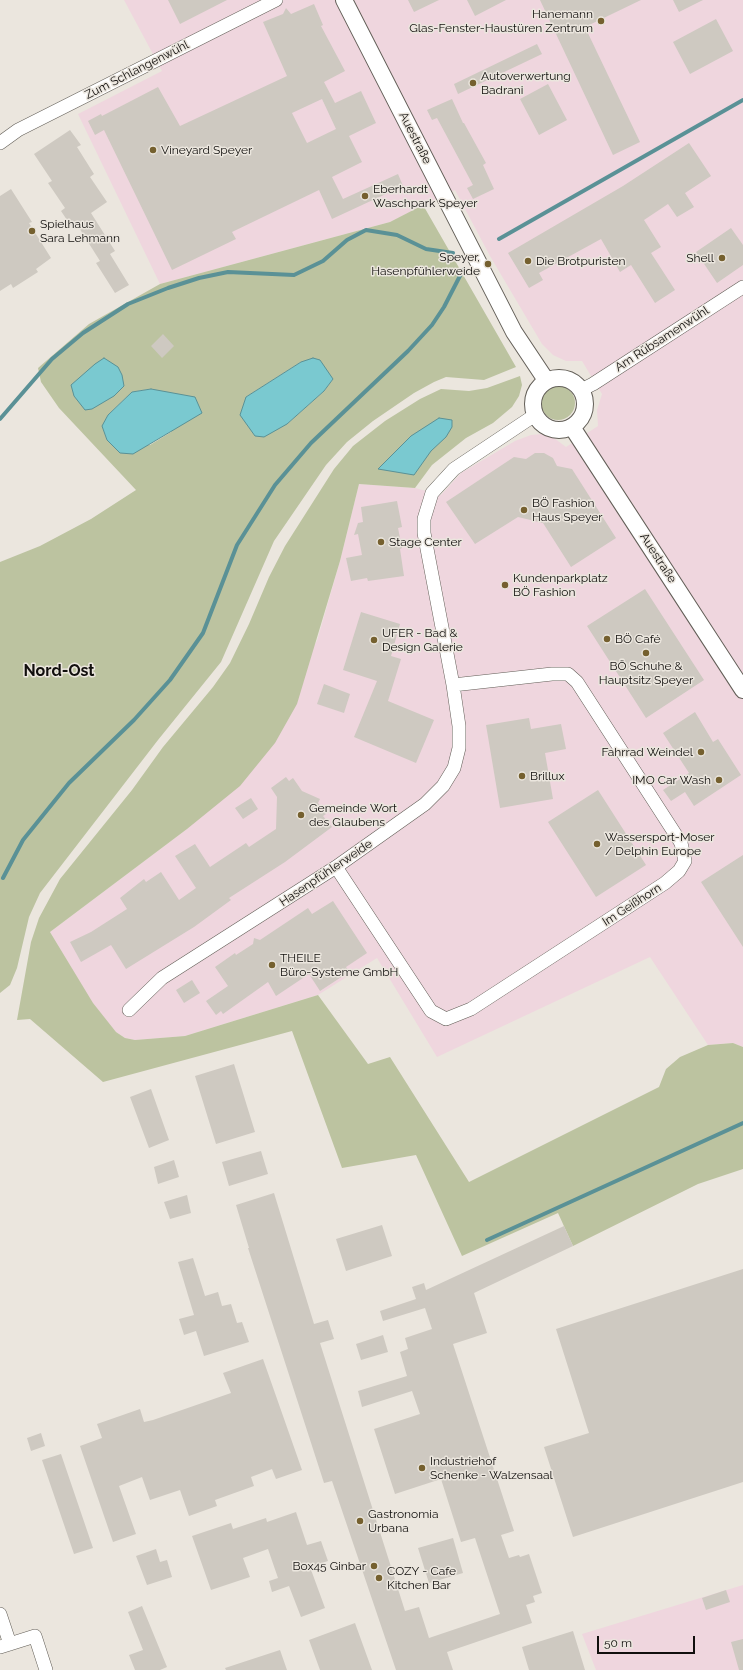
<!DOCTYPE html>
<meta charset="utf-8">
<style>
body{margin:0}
#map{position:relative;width:743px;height:1670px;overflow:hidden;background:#ebe6de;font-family:Raleway,sans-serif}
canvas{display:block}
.scale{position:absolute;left:597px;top:1636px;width:98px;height:18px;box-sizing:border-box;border:2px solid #110f0d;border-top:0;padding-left:5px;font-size:12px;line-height:14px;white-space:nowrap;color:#110f0d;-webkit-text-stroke:3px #ebe6de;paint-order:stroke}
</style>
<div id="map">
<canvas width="743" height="1670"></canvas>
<div class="scale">50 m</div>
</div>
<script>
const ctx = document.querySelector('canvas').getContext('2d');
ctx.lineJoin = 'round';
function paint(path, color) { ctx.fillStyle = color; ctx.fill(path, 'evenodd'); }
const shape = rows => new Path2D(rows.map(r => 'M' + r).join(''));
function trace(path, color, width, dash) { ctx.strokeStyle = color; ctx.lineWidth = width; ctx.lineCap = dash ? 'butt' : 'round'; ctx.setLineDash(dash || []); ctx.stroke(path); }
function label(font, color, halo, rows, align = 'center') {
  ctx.font = font + ' Raleway,sans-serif'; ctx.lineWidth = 3; ctx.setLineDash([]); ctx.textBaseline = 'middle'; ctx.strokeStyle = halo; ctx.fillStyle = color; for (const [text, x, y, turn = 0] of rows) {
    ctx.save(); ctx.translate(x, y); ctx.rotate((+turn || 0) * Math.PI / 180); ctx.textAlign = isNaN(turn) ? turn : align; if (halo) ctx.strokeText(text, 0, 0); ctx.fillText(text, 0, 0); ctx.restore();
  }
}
paint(shape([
 [124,0,743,0,743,1047,733,1043,708,1045,650,957,437,1057,377,958,318,995,185,1036,135,1040,125,1038,116,1032,108,1023,92,1003,50,932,187,829,317,641,340,561,359,484,415,488,441,495,461,473,515,441,531,435,542,434,554,438,566,447,598,426,597,410,602,394,582,361,566,361,553,355,542,344,490,256,455,190,390,222,160,284,78,114,162,71],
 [743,1585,743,1670,596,1670,582,1634]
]), '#efd6de');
paint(shape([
 [423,205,516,367,484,380,446,377,434,382,414,393,373,421,347,442,326,465,274,541,221,662,158,740,40,893,29,917,17,968,10,985,0,993,0,562,40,546,91,519,136,490,59,408,41,382,38,368,89,324,160,284,390,222],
 [301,362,333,379,324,391,287,424,246,397],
 [151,389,164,393,171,432,150,445,107,440,103,427,108,415,132,392],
 [520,376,522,385,519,396,512,407,493,423,466,438,432,465,415,488,359,484,340,561,297,704,275,743,240,786,187,829,50,932,93,1003,116,1032,125,1038,135,1040,185,1036,318,995,368,1064,390,1057,469,1182,659,1087,666,1069,680,1057,708,1045,733,1043,743,1047,743,1169,698,1184,573,1246,558,1213,462,1256,416,1155,342,1168,292,1031,103,1082,30,1019,17,1020,31,942,39,918,60,879,132,790,163,747,213,687,230,663,249,624,269,577,285,546,334,469,353,446,385,421,420,399,441,389,469,391,487,388],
 '541 403a17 17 0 1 1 34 0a17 17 0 1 1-34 0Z'
]), '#bcc3a0');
const water = shape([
 [104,358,118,367,122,375,124,386,114,396,92,409,85,410,74,396,71,385,95,364,104,358],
 [313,358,320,360,333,379,324,391,287,424,264,437,255,436,240,415,246,397,301,362,313,358],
 [151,389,195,397,202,413,133,454,120,453,107,440,102,426,108,415,132,392,151,389],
 [439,418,452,420,452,427,446,437,431,451,414,475,378,469,411,436,439,418]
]);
paint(water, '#7ac9d0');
trace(water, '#5a9196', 1);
trace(shape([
 [499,239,743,100],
 [0,419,52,359,83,333,128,304,168,288,199,278,228,272,294,275,323,261,347,240,366,230,397,235,426,249,453,253],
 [3,878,23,840,69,783,134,720,170,680,203,633,237,545,275,485,311,443,408,351,432,325,444,307,463,270],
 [487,1240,743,1123]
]), '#5a9196', 4);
paint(shape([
 [168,0,227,0,180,24],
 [408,0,439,0,414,12],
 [467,0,506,0,475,16],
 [540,0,641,0,585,27,640,142,613,155],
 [673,0,703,0,679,12],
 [314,4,323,25,321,26,345,71,324,82,335,103,361,91,376,123,349,136,362,162,332,177,343,199,398,174,403,186,332,219,319,190,232,232,236,239,172,270,104,130,95,135,88,121,101,114,102,116,158,87,180,126,287,76,263,22,283,14,286,8,291,14],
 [322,99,336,129,307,143,292,113],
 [716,19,733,51,690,74,673,42],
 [537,44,542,54,458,94,454,84],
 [548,84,567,120,539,135,520,99],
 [452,99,463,123,464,123,486,163,483,165,494,189,473,199,467,188,473,185,437,118,432,120,427,110],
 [70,130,81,145,77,147,94,174,90,177,107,202,91,213,115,251,110,254,129,285,115,293,96,263,100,261,76,223,71,226,61,211,65,208,48,183,52,181,34,154],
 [689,143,711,176,685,193,694,207,677,217,668,204,644,220,661,247,651,253,675,290,655,303,631,265,620,272,601,239,539,273,543,280,529,288,508,253,623,186],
 [11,189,32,222,29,223,51,258,36,269,38,272,13,288,11,284,0,291,0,196],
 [731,228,743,245,743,265,717,283,696,252],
 [163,334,174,346,162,358,151,346],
 [535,453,544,453,553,458,557,466,572,469,616,538,571,567,543,523,518,517,475,544,446,502,514,457,526,459],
 [397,501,402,527,398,528,402,548,400,549,404,576,368,581,367,578,351,581,346,558,362,555,358,534,354,535,358,523,363,522,361,507],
 [645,589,704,680,646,718,587,626],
 [361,612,400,624,391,656,401,659,388,701,434,720,416,763,354,737,377,681,343,670],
 [324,684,350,694,344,713,317,704],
 [695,712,713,742,718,739,741,775,694,806,685,792,671,801,663,790,689,773,663,733],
 [529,718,531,729,561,724,566,749,545,753,553,799,500,808,486,725],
 [286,777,289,781,293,778,302,791,320,799,318,803,326,814,323,816,332,827,285,862,229,898,231,900,194,927,126,969,111,945,81,962,70,942,91,932,127,909,120,898,144,879,146,882,161,872,179,900,196,888,175,856,195,844,210,867,246,843,249,847,276,829,277,797,271,788],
 [598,790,646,865,596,897,548,822],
 [251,798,258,809,243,819,235,808],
 [743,855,743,947,701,882],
 [333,901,367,953,346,967,349,972,320,991,309,974,276,996,268,982,223,1014,221,1011,216,1015,206,1001,228,986,215,967,235,953,236,955,253,944,254,938,260,940,308,908,312,914],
 [192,980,200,993,184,1003,176,990],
 [234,1064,255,1132,216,1144,195,1076],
 [151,1089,169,1140,149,1148,130,1097],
 [261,1151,268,1174,229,1186,222,1162],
 [174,1160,179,1177,158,1184,154,1167],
 [274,1193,314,1324,328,1320,334,1339,320,1343,405,1611,419,1607,429,1638,500,1614,475,1538,461,1542,441,1479,395,1494,374,1429,420,1414,412,1391,362,1407,358,1391,407,1376,400,1352,408,1349,405,1338,432,1329,425,1308,383,1321,380,1311,416,1299,412,1287,424,1283,426,1290,564,1226,573,1246,474,1293,487,1333,453,1344,514,1531,501,1535,509,1558,519,1555,520,1557,529,1554,542,1593,533,1596,535,1602,526,1605,532,1623,447,1652,453,1670,396,1670,332,1481,324,1483,248,1248,249,1248,236,1205],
 [187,1195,191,1213,170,1219,164,1202],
 [382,1225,392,1256,346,1271,336,1239],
 [193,1258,205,1296,218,1292,222,1306,231,1304,237,1323,242,1322,249,1342,204,1356,196,1331,184,1335,179,1319,194,1315,178,1262],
 [743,1269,743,1482,573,1537,544,1447,589,1433,556,1329],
 [383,1335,388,1352,361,1360,356,1344],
 [263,1359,302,1470,276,1479,272,1469,251,1477,254,1486,215,1500,217,1506,189,1516,180,1490,150,1500,142,1477,119,1486,136,1534,113,1542,80,1446,102,1438,97,1424,140,1409,144,1422,153,1420,231,1393,223,1373],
 [41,1433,45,1446,31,1451,27,1438],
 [61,1454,93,1548,74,1554,42,1460],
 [296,1512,307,1545,321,1541,328,1561,310,1567,325,1608,301,1617,289,1586,272,1592,269,1581,278,1578,268,1549,243,1558,250,1577,211,1590,192,1536,231,1523,233,1529,266,1518,267,1522],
 [453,1538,463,1573,429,1583,418,1548],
 [156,1549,160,1562,167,1560,172,1577,147,1585,136,1556],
 [726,1590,730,1602,706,1610,702,1598],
 [142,1606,167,1667,160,1670,135,1670,129,1655,143,1650,128,1612],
 [355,1623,372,1670,320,1670,309,1640],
 [573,1631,585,1670,529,1670,522,1647],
 [743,1639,743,1670,739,1670,731,1642],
 [280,1650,287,1670,226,1670,225,1668]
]), '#cec9c1');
const minor = shape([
 [0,143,18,130,276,0],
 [581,390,593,384,743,287],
 [336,867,431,1011,446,1019,471,1009,665,883,679,871,685,861,681,843,577,682,568,674,552,674,453,685],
 [129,1010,162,978,336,867,425,804,443,786,454,768,459,748,459,726,453,685,424,533,424,519,432,493,454,469,535,415],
 [0,1614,10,1644],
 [0,1647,35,1636,46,1670]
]);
const tertiary = shape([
 [344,0,514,332,546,380],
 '533 404a26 26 0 1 1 52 0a26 26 0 1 1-52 0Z',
 [572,427,743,690]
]);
trace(minor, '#625e57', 14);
trace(tertiary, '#625e57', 18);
trace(minor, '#fff', 13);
trace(tertiary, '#fff', 16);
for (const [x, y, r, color] of [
 [601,21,4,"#75602f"],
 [473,83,4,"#75602f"],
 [153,150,4,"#75602f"],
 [365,196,4,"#75602f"],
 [32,231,4,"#75602f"],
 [722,258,4,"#75602f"],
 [528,261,4,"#75602f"],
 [488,264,4,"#75602f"],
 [524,510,4,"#75602f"],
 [381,542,4,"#75602f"],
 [505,585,4,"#75602f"],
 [607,639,4,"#75602f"],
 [374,640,4,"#75602f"],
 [646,653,4,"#75602f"],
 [701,752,4,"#75602f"],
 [522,776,4,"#75602f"],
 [719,780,4,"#75602f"],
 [301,815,4,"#75602f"],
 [597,844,4,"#75602f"],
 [272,965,4,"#75602f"],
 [422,1468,4,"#75602f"],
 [360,1521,4,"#75602f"],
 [374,1566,4,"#75602f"],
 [379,1578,4,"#75602f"]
]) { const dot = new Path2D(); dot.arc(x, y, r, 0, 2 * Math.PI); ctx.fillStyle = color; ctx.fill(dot); trace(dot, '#ebe6de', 1.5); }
label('12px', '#110f0d', '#ebe6de', [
 ["Hanemann",593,14,"right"],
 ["Glas-Fenster-Haustüren Zentrum",593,28,"right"],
 ["Autoverwertung",481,76],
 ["Badrani",481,90],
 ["Vineyard Speyer",161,150],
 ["Eberhardt",373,189],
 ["Waschpark Speyer",373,203],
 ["Spielhaus",40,224],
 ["Sara Lehmann",40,238],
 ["Speyer,",480,257,"right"],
 ["Hasenpfühlerweide",480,271,"right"],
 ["Shell",714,258,"right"],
 ["Die Brotpuristen",536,261],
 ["BÖ Fashion",532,503],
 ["Haus Speyer",532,517],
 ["Stage Center",389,542],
 ["Kundenparkplatz",513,578],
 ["BÖ Fashion",513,592],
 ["UFER - Bad &",382,633],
 ["Design Galerie",382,647],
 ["BÖ Café",615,639],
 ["BÖ Schuhe &",646,666,"center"],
 ["Hauptsitz Speyer",646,680,"center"],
 ["Fahrrad Weindel",693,752,"right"],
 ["Brillux",530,776],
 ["IMO Car Wash",711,780,"right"],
 ["Gemeinde Wort",309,808],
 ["des Glaubens",309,822],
 ["Wassersport-Moser",605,837],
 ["/ Delphin Europe",605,851],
 ["THEILE",280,958],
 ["Büro-Systeme GmbH",280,972],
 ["Industriehof",430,1461],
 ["Schenke - Walzensaal",430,1475],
 ["Gastronomia",368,1514],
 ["Urbana",368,1528],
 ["Box45 Ginbar",366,1566,"right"],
 ["COZY - Cafe",387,1571],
 ["Kitchen Bar",387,1585]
], 'left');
label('12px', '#110f0d', '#ebe6de', [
 ["Zum Schlangenwühl",137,70,-27],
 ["Auestraße",415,138,63],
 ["Am Rübsamenwühl",662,339,-33],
 ["Auestraße",658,558,57],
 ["Hasenpfühlerweide",326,873,-34],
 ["Im Geißhorn",632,905,-33]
]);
label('bold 16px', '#110f0d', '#ebe6de', [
 ["Nord-Ost",59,671]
]);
</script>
